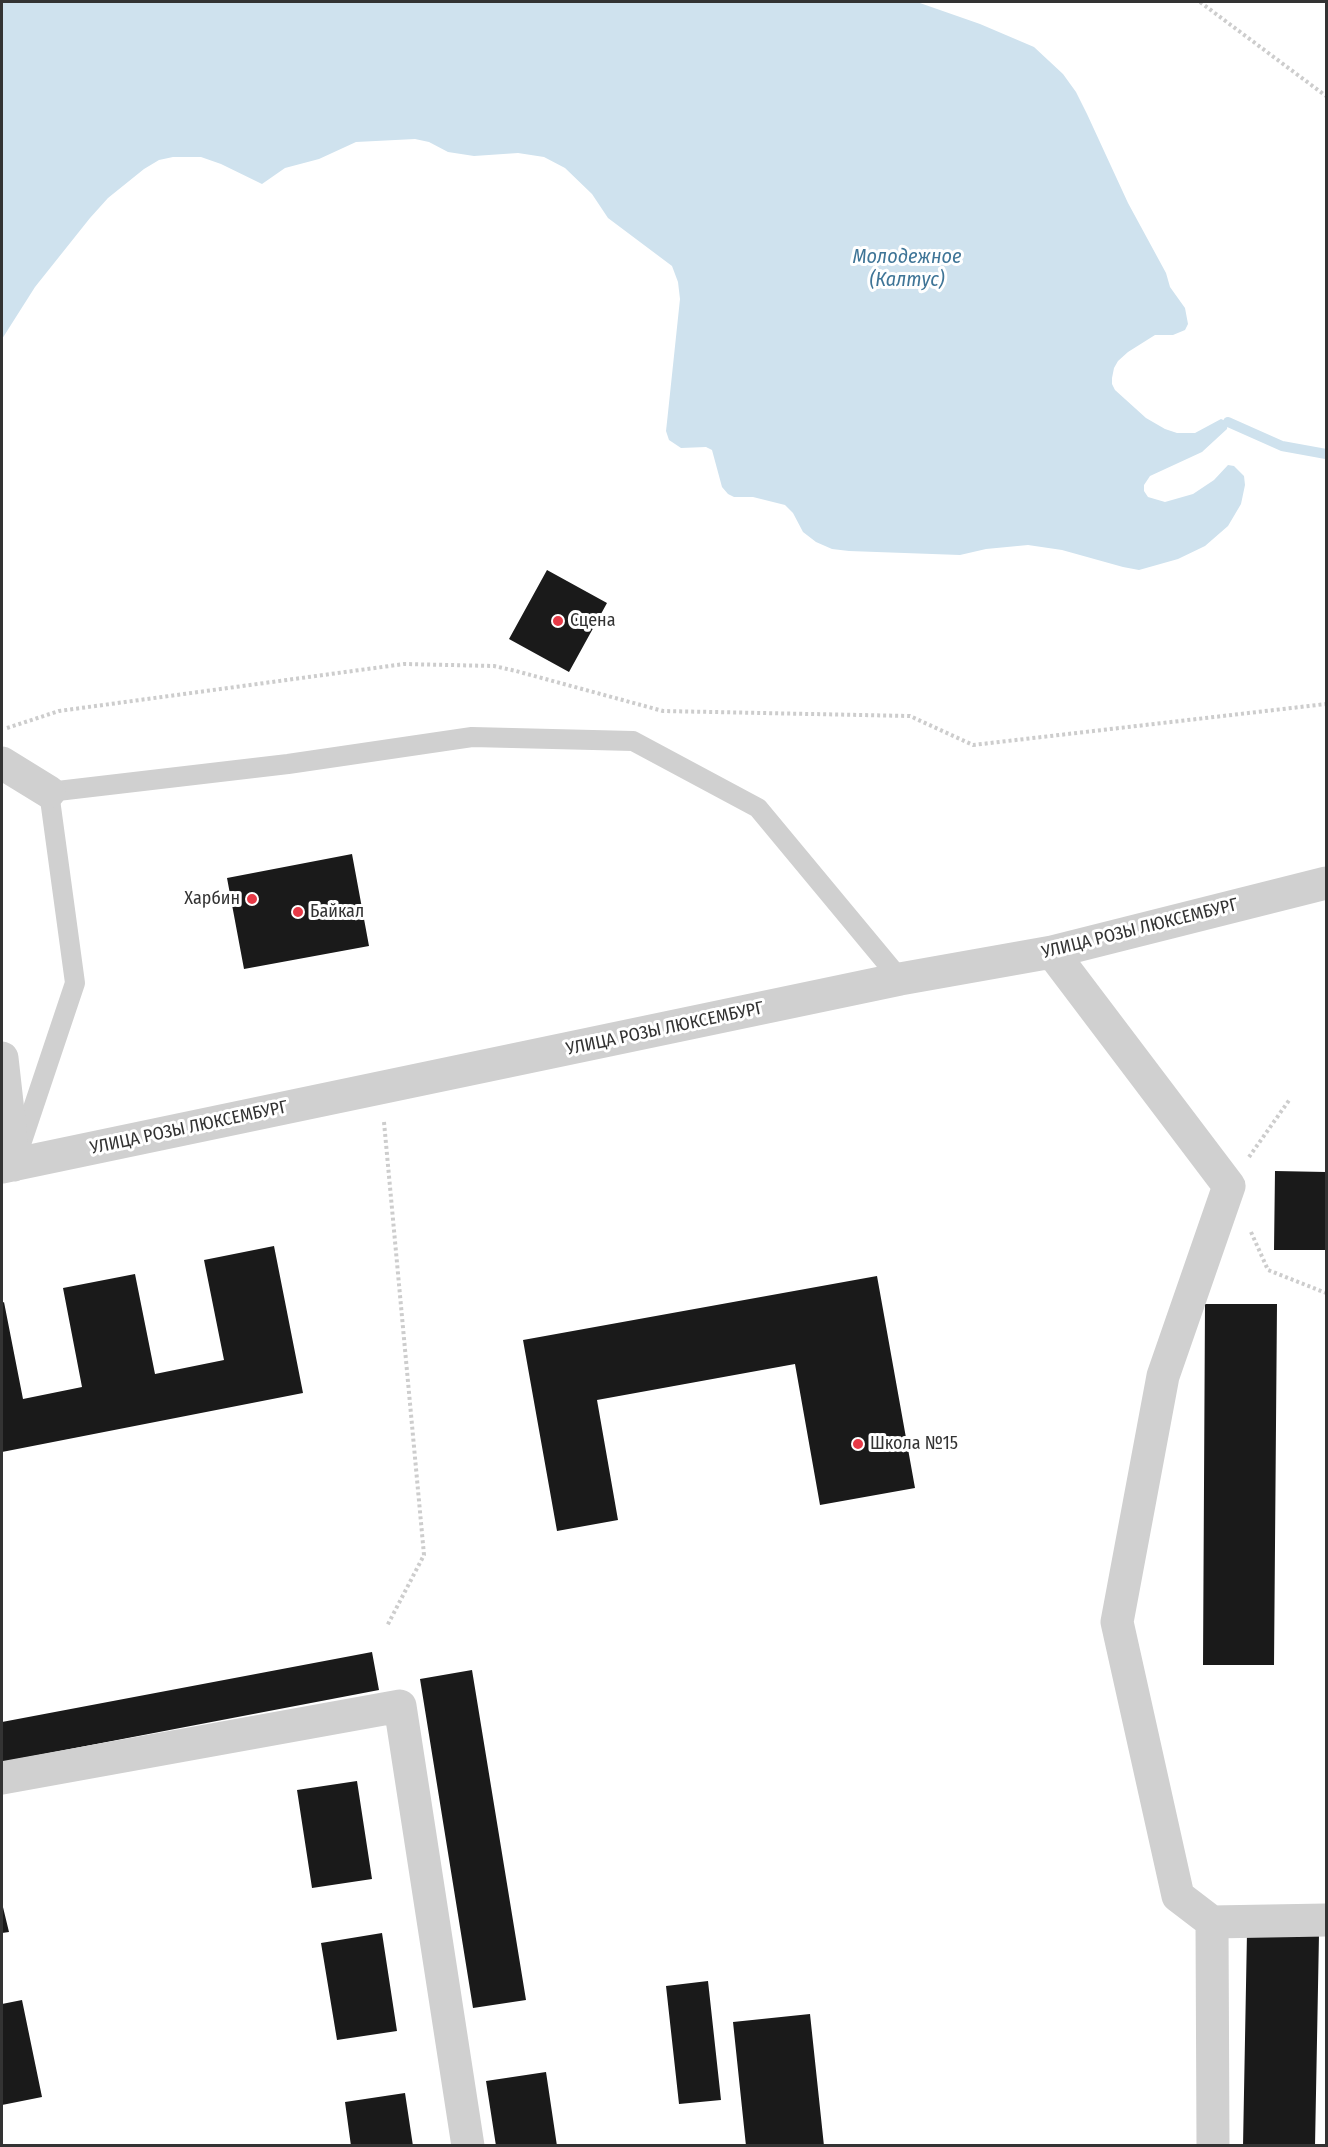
<!DOCTYPE html>
<meta charset="utf-8">
<style>
body{margin:0}
#map{position:relative;width:1328px;height:2147px;overflow:hidden;background:#fff;font-family:"Fira Sans Condensed",sans-serif}
canvas{display:block}
.frame{position:absolute;inset:0;border:3px solid #333;pointer-events:none}
</style>
<div id="map">
<canvas width="1328" height="2147"></canvas>
<div class="frame"></div>
</div>
<script>
const ctx = document.querySelector('canvas').getContext('2d');
ctx.lineJoin = 'round';
function paint(path, color) { ctx.fillStyle = color; ctx.fill(path, 'evenodd'); }
const shape = rows => new Path2D(rows.map(r => 'M' + r).join(''));
function trace(path, color, width, dash) { ctx.strokeStyle = color; ctx.lineWidth = width; ctx.lineCap = dash ? 'butt' : 'round'; ctx.setLineDash(dash || []); ctx.stroke(path); }
function label(font, color, halo, rows, align = 'center') {
  ctx.font = font + ' "Fira Sans Condensed",sans-serif'; ctx.lineWidth = 6; ctx.setLineDash([]); ctx.textBaseline = 'middle'; ctx.strokeStyle = halo; ctx.fillStyle = color; for (const [text, x, y, turn = 0] of rows) {
    ctx.save(); ctx.translate(x, y); ctx.rotate((+turn || 0) * Math.PI / 180); ctx.textAlign = isNaN(turn) ? turn : align; if (halo) ctx.strokeText(text, 0, 0); ctx.fillText(text, 0, 0); ctx.restore();
  }
}
paint(shape([
 [2,2,917,2,980,24,1034,47,1063,74,1076,92,1087,114,1128,203,1166,273,1170,287,1185,308,1188,324,1185,330,1173,335,1155,335,1128,352,1118,361,1114,368,1112,378,1112,384,1115,390,1146,418,1165,429,1177,433,1195,433,1221,419,1228,422,1227,429,1202,452,1150,476,1144,485,1144,491,1148,497,1165,502,1193,494,1214,480,1228,465,1234,466,1244,476,1245,485,1241,504,1228,526,1205,546,1178,559,1139,570,1123,567,1062,550,1028,545,986,549,960,555,849,551,832,549,816,542,803,532,793,513,785,505,753,497,734,497,728,494,722,487,712,450,706,447,681,448,669,440,666,431,667,422,680,299,678,282,672,266,608,218,592,194,565,168,544,157,518,153,474,156,448,152,429,142,415,139,356,142,319,159,285,168,262,184,221,164,201,157,173,157,159,160,144,169,108,198,90,218,35,287,2,339]
]), '#cfe2ee');
trace(shape([
 [1228,422,1282,446,1326,454]
]), '#cfe2ee', 10);
paint(shape([
 [547,570,607,603,569,672,509,639],
 [352,854,369,946,244,969,227,878],
 [1275,1171,1326,1172,1326,1250,1274,1250],
 [274,1246,303,1393,2,1452,2,1303,4,1302,23,1399,82,1387,63,1288,135,1274,155,1374,224,1360,204,1260],
 [877,1276,915,1488,820,1505,795,1364,597,1400,618,1520,557,1531,523,1340],
 [1205,1304,1277,1304,1274,1665,1203,1665],
 [372,1652,379,1690,2,1762,2,1722],
 [472,1670,526,2000,473,2008,420,1679],
 [357,1781,372,1879,312,1888,297,1790],
 [2,1903,9,1932,2,1933],
 [1247,1932,1319,1934,1315,2146,1243,2146],
 [382,1933,397,2031,337,2040,321,1943],
 [708,1981,721,2100,679,2104,666,1986],
 [22,2000,42,2097,2,2105,2,2004],
 [810,2014,824,2146,746,2146,733,2022],
 [546,2072,557,2146,496,2146,486,2081],
 [405,2093,413,2146,351,2146,345,2102]
]), '#1a1a1a');
trace(shape([
 [1200,2,1326,96],
 [7,728,59,711,404,664,494,666,516,671,663,711,910,716,973,745,1326,704],
 [384,1122,424,1555,387,1626],
 [1249,1157,1290,1099],
 [1251,1232,1268,1270,1326,1293]
]), '#cdcdcd', 4, [3, 3]);
trace(shape([
 [18,1153,75,983,49,792,288,764,472,737,633,741,758,808,900,979]
]), '#d0d0d0', 20);
trace(shape([
 [2,763,49,792],
 [1052,952,1229,1186,1163,1376,1117,1622,1178,1896,1212,1922,1213,2146],
 [2,1058,14,1165],
 [2,1167,900,979,1052,952,1326,883],
 [2,1778,400,1706,468,2146],
 [1212,1922,1326,1920]
]), '#d0d0d0', 33);
for (const [x, y, r, color] of [
 [558,621,6,"#e63946"],
 [252,899,6,"#e63946"],
 [298,912,6,"#e63946"],
 [858,1444,6,"#e63946"]
]) { const dot = new Path2D(); dot.arc(x, y, r, 0, 2 * Math.PI); ctx.fillStyle = color; ctx.fill(dot); trace(dot, '#fff', 2); }
label('18px', '#333', '#fff', [
 ["Сцена",570,621],
 ["Харбин",240,899,"right"],
 ["Байкал",310,912],
 ["Школа №15",870,1444]
], 'left');
label('18px', '#333', '#fff', [
 ["УЛИЦА РОЗЫ ЛЮКСЕМБУРГ",1140,929,-14],
 ["УЛИЦА РОЗЫ ЛЮКСЕМБУРГ",665,1029,-12],
 ["УЛИЦА РОЗЫ ЛЮКСЕМБУРГ",189,1128,-12]
]);
label('italic 20px', '#3f7597', '#fff', [
 ["Молодежное",907,257],
 ["(Калтус)",907,280]
]);
</script>
